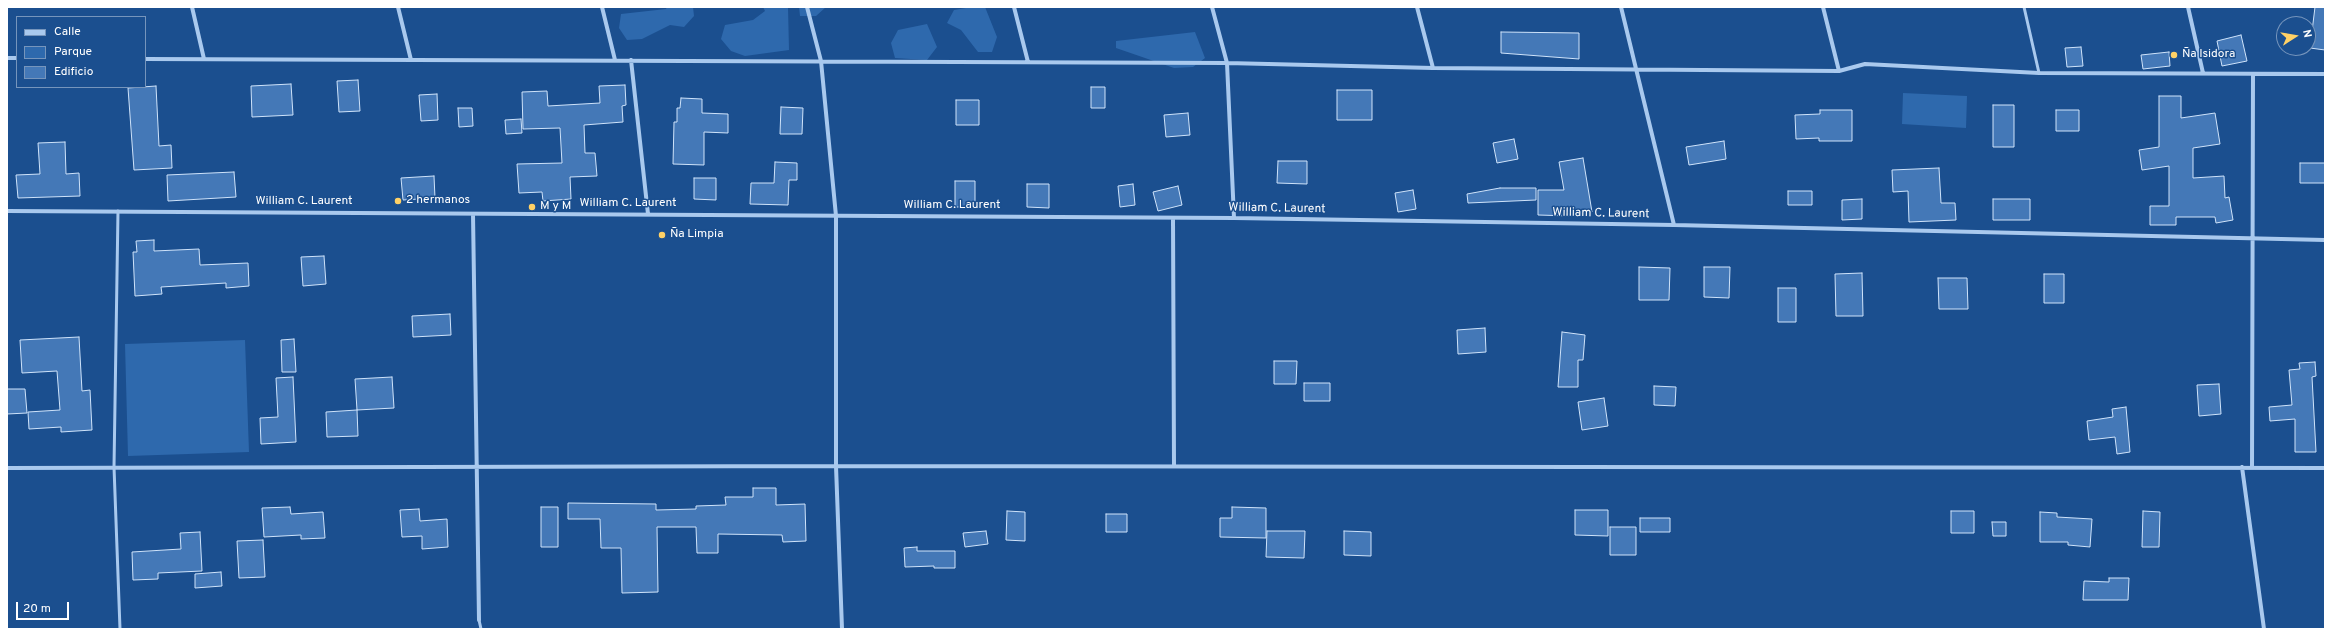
<!DOCTYPE html>
<meta charset="utf-8">
<style>
body{margin:0}
#map{position:relative;width:2332px;height:636px;overflow:hidden;background:#1b4f8f;font-family:Overpass,sans-serif}
canvas{display:block}
.frame{position:absolute;inset:0;border:8px solid #fff;pointer-events:none}
.legend{position:absolute;left:16px;top:16px;width:130px;height:72px;box-sizing:border-box;background:#1b4f8f;border:1px solid #7695bc;margin:0;padding:5px 7px;list-style:none;font-size:12px;color:#fff}
.legend li{display:flex;align-items:center;gap:8px;height:20px}
.legend b{width:20px;border:1px solid #7695bc}
.north{position:absolute;left:2276px;top:16px;width:40px;height:40px;box-sizing:border-box;background:#1b4f8f;border:1px solid #7695bc;border-radius:50%;rotate:78deg;font-size:11px;font-weight:700;line-height:16px;text-align:center;color:#fff}
.north::after{content:'';display:block;margin:auto;width:14px;height:18px;background:#ffd166;clip-path:polygon(50% 0,100% 100%,50% 72%,0 100%)}
.scale{position:absolute;left:16px;top:602px;width:53px;height:18px;box-sizing:border-box;border:2px solid #fff;border-top:0;padding-left:5px;font-size:12px;line-height:14px;white-space:nowrap;color:#fff;-webkit-text-stroke:3px #1b4f8f;paint-order:stroke}
</style>
<div id="map">
<canvas width="2332" height="636"></canvas>
<div class="frame"></div>
<ul class="legend">
<li><b style="height:5px;background:#a9c9ee"></b>Calle</li>
<li><b style="height:11px;background:#2e69ad"></b>Parque</li>
<li><b style="height:11px;background:#4478b7"></b>Edificio</li>
</ul>
<div class="north">N</div>
<div class="scale">20 m</div>
</div>
<script>
const ctx = document.querySelector('canvas').getContext('2d');
ctx.lineJoin = 'round';
function paint(path, color) { ctx.fillStyle = color; ctx.fill(path, 'evenodd'); }
const shape = rows => new Path2D(rows.map(r => 'M' + r).join(''));
function trace(path, color, width, dash) { ctx.strokeStyle = color; ctx.lineWidth = width; ctx.lineCap = dash ? 'butt' : 'round'; ctx.setLineDash(dash || []); ctx.stroke(path); }
function label(font, color, halo, rows, align = 'center') {
  ctx.font = font + ' Overpass,sans-serif'; ctx.lineWidth = 3; ctx.setLineDash([]); ctx.textBaseline = 'middle'; ctx.strokeStyle = halo; ctx.fillStyle = color; for (const [text, x, y, turn = 0] of rows) {
    ctx.save(); ctx.translate(x, y); ctx.rotate((+turn || 0) * Math.PI / 180); ctx.textAlign = isNaN(turn) ? turn : align; if (halo) ctx.strokeText(text, 0, 0); ctx.fillText(text, 0, 0); ctx.restore();
  }
}
paint(shape([
 [667,7,693,7,694,16,684,27,670,25,642,39,627,40,619,28,621,14,666,9],
 [763,7,788,7,789,50,745,56,731,51,721,39,725,25,753,20,765,11],
 [799,7,826,7,816,16,800,16],
 [972,7,985,7,997,37,992,52,978,52,961,30,947,23,954,10],
 [927,24,937,47,927,60,895,58,891,43,898,30],
 [1195,32,1205,58,1193,67,1174,68,1116,48,1116,41],
 [1903,93,1967,96,1966,128,1902,124],
 [245,340,249,452,128,456,125,344]
]), '#2e69ad');
const building = shape([
 [2315,7,2325,7,2325,50,2310,48,2315,7],
 [1501,32,1579,33,1579,59,1501,53,1501,32],
 [2241,35,2247,61,2222,66,2217,41,2241,35],
 [2081,47,2083,66,2067,67,2065,48,2081,47],
 [2169,52,2170,66,2143,69,2141,55,2169,52],
 [358,80,360,111,339,112,337,81,358,80],
 [291,84,293,115,252,117,251,86,291,84],
 [625,85,626,105,622,106,623,122,584,125,585,153,595,153,597,176,570,177,571,199,543,201,542,192,519,193,517,164,562,163,560,128,523,129,522,92,547,91,548,106,600,103,599,86,625,85],
 [156,86,159,146,171,145,172,168,134,170,128,88,156,86],
 [1091,87,1105,87,1105,108,1091,108,1091,87],
 [1337,90,1372,90,1372,120,1337,120,1337,90],
 [437,94,438,120,421,121,419,95,437,94],
 [2159,96,2181,96,2181,118,2215,113,2220,144,2193,148,2193,178,2224,176,2225,198,2229,197,2233,220,2216,223,2215,217,2176,217,2176,225,2150,225,2150,206,2169,206,2169,166,2142,170,2139,150,2159,147,2159,96],
 [681,98,702,99,702,113,728,114,728,133,704,132,704,165,673,164,674,122,677,122,677,108,680,108,681,98],
 [956,100,979,100,979,125,956,125,956,100],
 [1993,105,2014,105,2014,147,1993,147,1993,105],
 [781,107,803,108,802,134,780,134,781,107],
 [458,108,472,108,473,126,459,127,458,108],
 [1820,110,1852,110,1852,141,1819,141,1819,138,1796,139,1795,115,1820,114,1820,110],
 [2056,110,2079,110,2079,131,2056,131,2056,110],
 [1188,113,1190,135,1166,137,1164,115,1188,113],
 [521,119,522,133,506,134,505,120,521,119],
 [1514,139,1518,159,1497,163,1493,143,1514,139],
 [1724,141,1726,159,1689,165,1686,147,1724,141],
 [65,142,66,174,79,173,80,196,18,198,16,175,40,174,38,143,65,142],
 [1583,158,1592,212,1571,216,1538,215,1538,190,1564,190,1559,162,1583,158],
 [1278,161,1307,161,1307,184,1277,183,1278,161],
 [775,162,797,163,797,180,789,180,788,205,750,204,751,183,774,183,775,162],
 [2300,163,2325,163,2325,183,2300,183,2300,163],
 [1939,168,1941,203,1955,203,1956,220,1909,222,1908,191,1893,192,1892,170,1939,168],
 [234,172,236,197,168,201,167,175,234,172],
 [434,176,435,198,403,200,401,178,434,176],
 [694,178,716,178,716,200,694,199,694,178],
 [955,181,975,181,975,207,955,207,955,181],
 [1027,184,1049,184,1049,208,1027,207,1027,184],
 [1133,184,1135,205,1120,207,1118,186,1133,184],
 [1178,186,1182,205,1158,211,1153,192,1178,186],
 [1500,188,1536,188,1536,200,1468,203,1467,194,1500,188],
 [1413,190,1416,209,1398,212,1395,193,1413,190],
 [1788,191,1812,191,1812,205,1788,205,1788,191],
 [1862,199,1862,219,1842,220,1842,200,1862,199],
 [1993,199,2030,199,2030,220,1993,220,1993,199],
 [154,240,154,251,199,249,200,265,248,263,249,286,226,288,226,283,161,287,162,294,135,296,133,252,137,252,136,241,154,240],
 [324,256,326,284,303,286,301,257,324,256],
 [1639,267,1670,268,1669,300,1639,300,1639,267],
 [1704,267,1730,267,1729,298,1704,297,1704,267],
 [1862,273,1863,316,1836,316,1835,274,1862,273],
 [2044,274,2064,274,2064,303,2044,303,2044,274],
 [1938,278,1967,278,1968,309,1939,309,1938,278],
 [1778,288,1796,288,1796,322,1778,322,1778,288],
 [450,314,451,335,413,337,412,316,450,314],
 [1485,328,1486,352,1458,354,1457,330,1485,328],
 [1562,332,1585,335,1583,360,1578,360,1578,387,1558,387,1562,332],
 [79,337,82,391,90,390,92,430,61,432,61,427,29,429,28,412,60,410,57,371,22,373,20,340,79,337],
 [294,339,296,372,282,372,281,340,294,339],
 [1274,361,1297,361,1296,384,1274,384,1274,361],
 [2315,362,2316,376,2312,377,2316,452,2295,452,2295,419,2270,421,2269,407,2292,405,2289,370,2300,369,2299,363,2315,362],
 [293,377,296,442,261,444,260,418,278,417,276,378,293,377],
 [392,377,394,408,357,410,355,379,392,377],
 [1304,383,1330,383,1330,401,1304,401,1304,383],
 [2219,384,2221,414,2199,416,2197,385,2219,384],
 [1654,386,1676,387,1675,406,1654,405,1654,386],
 [7,389,25,389,27,413,7,414,7,389],
 [1604,398,1608,426,1582,430,1578,402,1604,398],
 [2126,407,2130,452,2117,454,2115,437,2089,440,2087,421,2113,417,2112,409,2126,407],
 [357,410,358,436,327,437,326,412,357,410],
 [753,488,776,488,776,505,805,504,806,541,783,542,782,535,718,534,718,553,697,553,696,527,657,527,658,592,622,593,621,548,601,548,600,519,568,519,568,503,656,504,656,510,696,509,696,506,726,505,725,497,753,497,753,488],
 [290,507,291,514,323,512,325,538,301,539,301,535,264,537,262,508,290,507],
 [541,507,558,507,558,547,541,547,541,507],
 [1232,507,1266,508,1266,538,1220,537,1220,518,1232,518,1232,507],
 [419,509,420,521,447,519,448,547,422,549,422,536,402,537,400,510,419,509],
 [1575,510,1608,510,1608,536,1575,535,1575,510],
 [1007,511,1025,512,1025,541,1006,540,1007,511],
 [1951,511,1974,511,1974,533,1951,533,1951,511],
 [2143,511,2160,512,2159,547,2142,547,2143,511],
 [2040,512,2057,513,2057,517,2092,519,2090,547,2068,545,2068,542,2040,542,2040,512],
 [1106,514,1127,514,1127,532,1106,532,1106,514],
 [1640,518,1670,518,1670,532,1640,532,1640,518],
 [1992,522,2006,522,2006,536,1993,536,1992,522],
 [1610,527,1636,527,1636,555,1610,555,1610,527],
 [986,531,988,544,965,547,963,533,986,531],
 [1267,531,1305,531,1304,558,1266,557,1267,531],
 [1344,531,1371,532,1371,556,1344,555,1344,531],
 [200,532,202,571,158,573,158,579,133,580,132,552,181,549,180,533,200,532],
 [263,540,265,577,239,578,237,541,263,540],
 [917,547,917,551,955,551,955,568,934,568,934,566,905,567,904,548,917,547],
 [221,572,222,586,195,588,195,574,221,572],
 [2109,578,2129,578,2128,600,2083,600,2084,581,2109,582,2109,578]
]);
paint(building, '#4478b7');
trace(building, '#cfe3fa', 1);
trace(shape([
 [2024,7,2039,73],
 [118,211,114,467,120,629],
 [479,620,481,629]
]), '#a9c9ee', 3);
trace(shape([
 [192,7,204,59],
 [398,7,411,60],
 [602,7,615,60],
 [807,7,821,61,836,216,836,466,842,629],
 [1014,7,1028,62],
 [1212,7,1227,63,1234,218],
 [1417,7,1433,68],
 [1621,7,1674,225],
 [1823,7,1839,71],
 [2188,7,2203,73],
 [7,58,17,58],
 [145,59,1227,63,1433,68,1839,71,1865,64,2039,73,2325,74],
 [631,60,648,214],
 [7,211,1234,218,1674,225,2325,240],
 [473,214,479,620],
 [1173,218,1174,466],
 [2242,467,2264,629],
 [2252,467,2253,74],
 [7,468,836,466,2325,468]
]), '#a9c9ee', 4);
for (const [x, y, r, color] of [
 [2174,55,4,"#ffd166"],
 [398,201,4,"#ffd166"],
 [532,207,4,"#ffd166"],
 [662,235,4,"#ffd166"]
]) { const dot = new Path2D(); dot.arc(x, y, r, 0, 2 * Math.PI); ctx.fillStyle = color; ctx.fill(dot); trace(dot, '#1b4f8f', 1.5); }
label('12px', '#fff', '#1b4f8f', [
 ["Ña Isidora",2182,55],
 ["2 hermanos",406,201],
 ["M y M",540,207],
 ["Ña Limpia",670,235]
], 'left');
label('12px', '#fff', '#1b4f8f', [
 ["William C. Laurent",304,202],
 ["William C. Laurent",628,204],
 ["William C. Laurent",952,206],
 ["William C. Laurent",1277,209,1],
 ["William C. Laurent",1601,214,1]
]);
</script>
